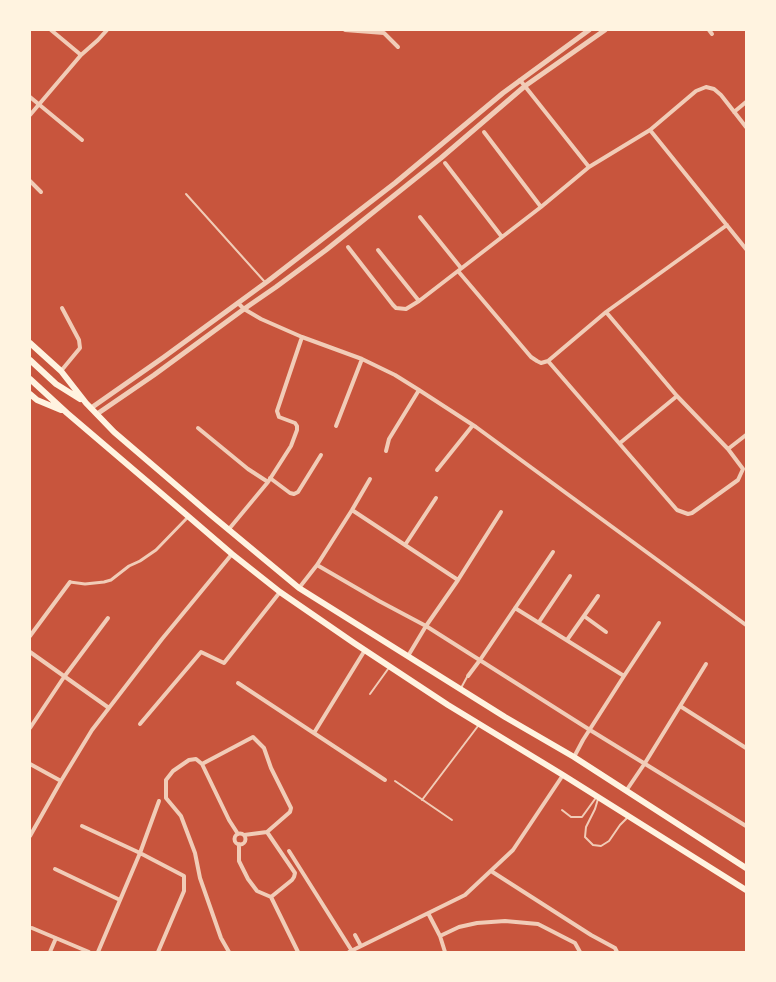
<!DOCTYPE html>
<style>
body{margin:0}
#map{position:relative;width:776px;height:982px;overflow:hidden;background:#c8553d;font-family:"Open Sans",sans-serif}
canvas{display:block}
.frame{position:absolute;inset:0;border:31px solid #fff3e0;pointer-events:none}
</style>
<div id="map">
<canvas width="776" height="982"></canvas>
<div class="frame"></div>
</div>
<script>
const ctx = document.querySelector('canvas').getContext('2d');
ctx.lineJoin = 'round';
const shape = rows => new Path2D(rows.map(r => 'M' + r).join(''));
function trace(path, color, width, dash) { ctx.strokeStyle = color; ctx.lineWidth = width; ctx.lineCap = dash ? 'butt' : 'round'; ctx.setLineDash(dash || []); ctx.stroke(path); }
trace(shape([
 [186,194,264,281],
 [461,688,467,677],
 [370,694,388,669],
 [395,781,452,820],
 [598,799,595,809,586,827,585,837,593,845,601,846,609,841,620,825,628,817],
 [422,800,478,726],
 [562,810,571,817,582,817,595,799]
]), '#f1ccb7', 2);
trace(shape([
 [70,582,85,584,104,582,111,580,129,566,140,561,156,550,188,517]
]), '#f1ccb7', 3);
trace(shape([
 [51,30,81,55],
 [345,30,384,33,398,47],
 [709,30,712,34],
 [520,80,589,167],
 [30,97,82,140],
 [734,112,746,102],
 [30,115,81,55,98,40,107,30],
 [650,130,746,249],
 [484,132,541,207],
 [445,163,502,237],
 [30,181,41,192],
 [420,217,461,268],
 [348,247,393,305,396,308,406,309,419,301,541,207,589,167,650,130,696,91,706,87,714,89,721,95,746,127],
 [378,250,419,301],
 [458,271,531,357,537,361,541,363,548,361,606,312,677,396,728,449,746,435],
 [238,303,244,309,261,319,302,337,362,359,395,375,419,390,476,427,746,625],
 [606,312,727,225],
 [548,361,677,510,688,514,692,513,738,480,743,469,728,449],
 [61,371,80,348,79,340,62,308],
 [336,426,362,359],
 [198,428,248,469,268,482,291,446,297,430,297,426,295,423,279,417,277,411,302,337],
 [620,443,677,396],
 [386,451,389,439,419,390],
 [437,470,473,425],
 [270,478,290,493,294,494,298,492,321,455],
 [352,510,458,580],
 [229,529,268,482],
 [405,545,436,498],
 [317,565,379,601,426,626,590,730,746,826],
 [299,588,317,565,352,510,370,479],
 [515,608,624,676],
 [584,616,606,632],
 [539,622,570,576],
 [30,636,70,582],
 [567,640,598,596],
 [30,652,109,708],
 [408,656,426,626,458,580,501,512],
 [468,676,480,660,553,552],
 [238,683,385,780],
 [680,706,746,748],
 [140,724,201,652,224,663,280,592],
 [30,728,64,677,108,618],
 [314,733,365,650],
 [574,757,583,740,624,676,659,623],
 [30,764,61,781],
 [202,764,229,820,238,834],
 [626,791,645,763,706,664],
 [82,826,140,853,98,952],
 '234.5 839a5.5 5.5 0 1 1 11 0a5.5 5.5 0 1 1-11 0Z',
 [244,835,267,832],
 [30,836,61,781,92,730,162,639,232,554],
 [239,844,239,861,248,879,257,891,271,897],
 [289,851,352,951],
 [55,869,120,900],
 [491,871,591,935,615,948,617,952],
 [428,913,440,936,445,952],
 [32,928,89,952],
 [355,935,361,946],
 [440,936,459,927,477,923,505,921,538,924,575,943,580,952],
 [50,952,56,938],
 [158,952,184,891,184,876,140,853,159,801],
 [229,952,221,938,200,878,195,853,181,816,166,798,166,780,173,771,189,760,196,759,202,764,253,737,264,748,271,768,291,808,290,812,267,832,295,873,294,877,292,880,271,897,298,952],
 [349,952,465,895,513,850,563,775]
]), '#f1ccb7', 4);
trace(shape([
 [91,408,164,357,268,281,395,183,503,93,589,30],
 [97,414,154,375,244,309,276,287,326,250,441,158,525,86,605,30]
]), '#f1ccb7', 5);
trace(shape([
 [30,343,61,371,86,403,114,432,211,515,299,588,505,717,574,757,746,868],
 [30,360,56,384,80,399],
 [30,379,67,413,189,517,232,554,280,592,354,643,448,705,563,775,746,890],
 [30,394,37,400,61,410]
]), '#fff3e0', 6);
</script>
